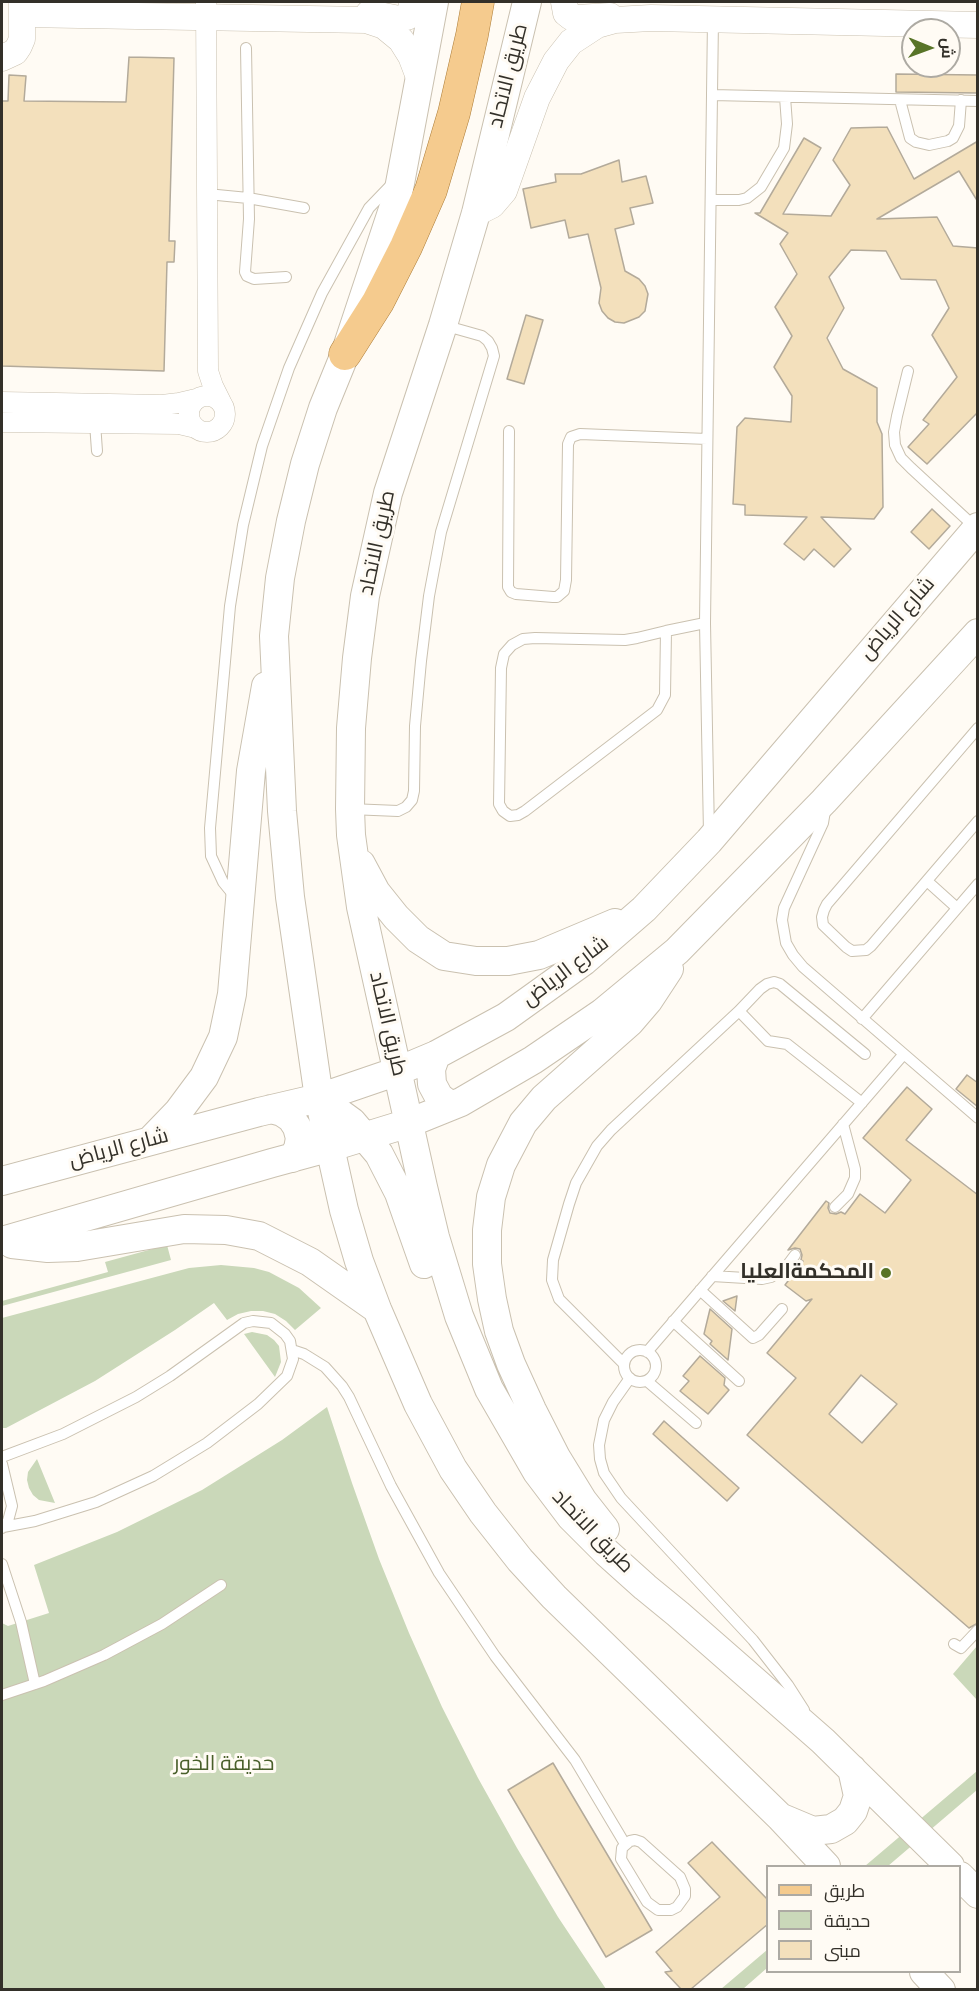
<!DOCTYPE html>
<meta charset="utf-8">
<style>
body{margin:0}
#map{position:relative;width:979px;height:1991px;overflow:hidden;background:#fffbf4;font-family:"Roboto Condensed",Cairo,sans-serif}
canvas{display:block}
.frame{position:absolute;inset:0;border:3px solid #333029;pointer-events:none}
.legend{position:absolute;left:766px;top:1865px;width:195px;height:108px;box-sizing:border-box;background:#fffbf4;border:2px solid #adaaa3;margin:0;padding:8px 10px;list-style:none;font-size:18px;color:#333029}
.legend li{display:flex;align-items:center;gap:12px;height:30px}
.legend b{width:30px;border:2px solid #adaaa3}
.north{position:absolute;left:901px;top:18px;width:60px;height:60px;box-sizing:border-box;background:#fffbf4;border:2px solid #adaaa3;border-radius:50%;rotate:91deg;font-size:16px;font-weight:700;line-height:24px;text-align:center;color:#333029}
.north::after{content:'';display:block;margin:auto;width:21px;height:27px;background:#587428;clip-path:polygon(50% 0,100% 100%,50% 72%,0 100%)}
</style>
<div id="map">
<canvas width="979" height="1991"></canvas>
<div class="frame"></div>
<ul class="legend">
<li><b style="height:8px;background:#f5cb8e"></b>طريق</li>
<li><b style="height:16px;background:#cad8b9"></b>حديقة</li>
<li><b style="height:16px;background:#f3e0bc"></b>مبنى</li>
</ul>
<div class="north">ش</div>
</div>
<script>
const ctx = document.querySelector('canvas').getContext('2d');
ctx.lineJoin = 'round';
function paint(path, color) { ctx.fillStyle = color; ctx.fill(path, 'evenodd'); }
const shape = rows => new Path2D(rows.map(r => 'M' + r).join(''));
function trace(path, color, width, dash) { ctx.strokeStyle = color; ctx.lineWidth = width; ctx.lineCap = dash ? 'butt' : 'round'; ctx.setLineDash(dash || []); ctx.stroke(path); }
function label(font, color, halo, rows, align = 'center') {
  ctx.font = font + ' "Roboto Condensed",Cairo,sans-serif'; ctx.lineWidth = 6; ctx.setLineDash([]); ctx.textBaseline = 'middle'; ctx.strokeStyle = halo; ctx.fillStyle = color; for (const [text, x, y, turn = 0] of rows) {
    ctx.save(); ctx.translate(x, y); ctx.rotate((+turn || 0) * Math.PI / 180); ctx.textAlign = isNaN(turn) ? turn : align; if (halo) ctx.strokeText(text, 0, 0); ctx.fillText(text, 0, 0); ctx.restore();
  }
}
paint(shape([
 [167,1245,171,1260,2,1306,2,1301,108,1272,105,1262],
 [221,1265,254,1268,269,1272,299,1288,321,1308,295,1330,286,1321,275,1314,263,1311,251,1311,238,1314,227,1320,214,1303,175,1330,95,1381,6,1428,2,1428,2,1318,189,1268],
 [252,1332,267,1335,274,1340,279,1346,281,1362,275,1377,244,1334],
 [327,1407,352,1483,379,1559,409,1633,442,1707,478,1778,517,1848,558,1917,606,1989,2,1989,2,1623,8,1626,49,1613,34,1565,117,1532,202,1490,282,1440],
 [37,1459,55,1503,39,1500,33,1495,29,1488,27,1480,28,1472],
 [977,1646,977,1700,953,1674],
 [977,1771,977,1790,888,1866,865,1866],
 [767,1950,767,1968,743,1989,721,1989]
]), '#cad8b9');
const building = shape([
 [129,57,174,58,169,241,175,241,174,262,167,262,164,371,2,366,2,101,8,101,9,75,26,76,24,101,126,102,129,57],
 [896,74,978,75,978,93,896,92,896,74],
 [887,127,914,179,978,141,978,202,959,171,877,219,937,217,953,246,978,248,978,412,927,464,908,447,929,424,923,420,957,377,932,335,949,308,936,280,901,279,886,251,851,250,829,277,844,308,827,338,843,369,877,388,877,422,882,434,883,507,874,519,821,517,851,549,834,567,814,549,804,560,784,544,807,517,745,515,745,505,733,504,737,427,745,418,791,422,792,396,774,367,792,336,775,307,797,274,780,244,788,233,755,213,760,213,804,138,821,148,783,214,831,216,850,185,833,160,851,128,887,127],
 [619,160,622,182,646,176,653,203,630,208,634,224,615,229,625,271,639,279,645,286,648,294,645,311,639,317,624,323,615,322,608,318,602,311,599,303,601,288,588,234,569,238,565,220,531,228,523,189,556,182,555,174,581,174,619,160],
 [526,315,543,320,524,384,507,379,526,315],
 [932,509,950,526,929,549,911,532,932,509],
 [967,1075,978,1083,978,1107,956,1089,967,1075],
 [907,1087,932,1109,906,1140,978,1195,978,1623,969,1628,747,1435,796,1378,767,1353,812,1299,806,1301,785,1285,803,1261,801,1260,802,1255,800,1249,795,1248,788,1250,826,1201,829,1203,828,1208,830,1213,836,1214,841,1212,845,1214,860,1194,885,1213,911,1180,863,1138,907,1087],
 [861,1375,897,1404,862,1443,829,1414,861,1375],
 [737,1296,735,1311,723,1301,737,1296],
 [710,1309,732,1329,728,1360,710,1344,712,1341,704,1334,710,1309],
 [700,1356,725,1378,724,1385,729,1390,708,1414,680,1391,689,1381,683,1376,700,1356],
 [664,1421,739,1488,727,1501,653,1434,664,1421],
 [553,1763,652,1930,606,1957,508,1790,553,1763],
 [712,1842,768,1900,768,1924,691,1989,681,1989,665,1972,672,1971,656,1952,720,1897,688,1863,712,1842]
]);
paint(building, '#f3e0bc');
trace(building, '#b3aa9a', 1.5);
const service = shape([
 [246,48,249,219,245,272,247,276,254,279,286,277],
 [712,95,978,101],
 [900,100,910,138,916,142,929,145,948,141,953,138,959,126,961,100],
 [207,194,248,198,304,208],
 [711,200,739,200,747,198,761,187,784,148,787,124,785,97],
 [908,371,897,416,894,432,895,445,901,458,911,468,976,528],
 [95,423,97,451],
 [509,431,508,587,511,592,516,594,553,597,557,597,564,591,566,580,568,444,571,437,580,434,707,439],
 [666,631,665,695,657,710,525,811,518,815,510,816,503,811,499,804,501,668,504,654,512,645,523,639,535,638,625,640,637,638,666,631,705,623],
 [978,728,827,904,824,910,822,917,823,925,846,947,852,951,866,950,871,946,978,821],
 [350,809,398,811,406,807,412,800,414,791,415,726,421,661,429,596,441,532,494,356,492,348,488,341,482,336,443,325],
 [825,811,823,823,784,908,782,920,786,943,793,955,803,967,978,1118],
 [709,834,705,623,713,19],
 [927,881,957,908],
 [236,898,223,882,211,856,210,828,230,606,243,525,262,446,289,368,322,293,369,208,394,182],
 [739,1011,768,1041,787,1044,862,1103],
 [862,1019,978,884],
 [835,1207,848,1194,855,1178,855,1169,843,1124],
 [712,1276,762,1279,771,1277,786,1267,795,1255],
 [700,1290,753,1338,759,1335,782,1309],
 [673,1321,739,1381],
 [292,1350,304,1354,325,1367,342,1386,349,1397,391,1486,439,1573,495,1656,575,1760,625,1844],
 '624 1366a16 16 0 1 1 32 0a16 16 0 1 1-32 0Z',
 [647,1352,903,1055],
 [624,1364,559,1299,552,1280,553,1260,569,1204,576,1183,597,1146,611,1130,739,1011,760,989,767,984,774,982,780,984,865,1054],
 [630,1378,613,1402,604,1420,599,1445,600,1459,604,1473,621,1498,753,1640,788,1685,804,1710],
 [647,1381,696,1423],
 [2,1457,63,1434,136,1397,170,1376,244,1323,253,1321,271,1323,285,1334,290,1341,293,1359,287,1376,258,1404,207,1443,153,1476,96,1502,35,1521,3,1527],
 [2,1464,12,1506,8,1521,2,1528],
 [2,1564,21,1622,35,1684],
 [954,1644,961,1648,978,1630],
 [2,1695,44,1681,104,1655,162,1624,221,1585],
 [635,1840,641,1842,680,1877,685,1889,685,1896,677,1907,671,1910,658,1910,647,1902,621,1859,622,1848,630,1841,635,1840]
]);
const minor = shape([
 [206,2,208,371,213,386,221,402],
 '189 414a18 18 0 1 1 36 0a18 18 0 1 1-36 0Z',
 [2,402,162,405,179,403,196,399],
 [2,422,179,424,196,428]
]);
const tertiary = shape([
 [564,2,566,13,571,17,577,18,610,16],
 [369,13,399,19,407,17,411,11,412,2],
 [22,14,366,20,384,26,401,40,411,56,419,77],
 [2,58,15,52,19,46,22,39,22,2],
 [476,213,492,205,504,191,537,98,556,61,571,42,597,25,615,20,651,18,978,25]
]);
const secondary = shape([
 [434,2,398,194,345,354,323,408,305,464,291,521,280,578,274,636,282,811,290,897,319,1098,344,1210,359,1261,377,1309,418,1404,453,1469,483,1513,520,1560,554,1597,780,1817,826,1866],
 [527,2,476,213,443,325,388,493,365,596,357,658,351,728,350,809,351,835,361,907,423,1187,435,1237,459,1316,489,1389,537,1472,571,1517,606,1552,645,1587,678,1614,823,1741,950,1866],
 [361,864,376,892,396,917,418,939,444,956,476,961,508,961,539,955,615,923],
 [436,1055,431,1069,432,1084,439,1097,451,1106],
 [319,1098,352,1122,379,1154,399,1193,424,1264],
 [271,1109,282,1112,291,1118,297,1127,300,1138,298,1149,292,1158],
 [151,1140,178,1112,204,1077,223,1037,232,994,251,771,266,686],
 [2,1181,259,1112,319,1098,398,1071,436,1055,506,1017,584,961,644,909,709,841,978,527],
 [2,1241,272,1163,331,1147,409,1123,461,1102,533,1060,602,1013,677,951,824,801,978,633],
 [12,1244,48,1248,77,1247,184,1229,226,1230,259,1236,310,1262,377,1309],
 [605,1529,583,1501,556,1457,532,1410,511,1364,499,1331,492,1299,487,1264,487,1230,491,1197,501,1165,523,1123,544,1098,630,1022,648,1001,669,969],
 [782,1818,813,1831,831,1829,845,1821,853,1811,858,1796,852,1769],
 [960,1876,978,1894],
 [924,1972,941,1990]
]);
const primary = shape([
 [345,354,378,302,406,247,431,190,454,113,472,35,478,2]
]);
trace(service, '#cac1b0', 12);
trace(minor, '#cac1b0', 21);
trace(tertiary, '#cac1b0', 27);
trace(secondary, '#cac1b0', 30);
trace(primary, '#ad7e3a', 33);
trace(service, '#fff', 10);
trace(minor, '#fff', 20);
trace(tertiary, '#fff', 26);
trace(secondary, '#fff', 28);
trace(primary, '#f5cb8e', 32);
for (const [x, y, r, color] of [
 [886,1273,6,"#587428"]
]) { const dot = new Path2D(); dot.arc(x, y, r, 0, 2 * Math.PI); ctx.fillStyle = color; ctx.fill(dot); trace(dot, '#fffbf4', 2); }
label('21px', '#333029', '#fffbf4', [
 ["طريق الاتحاد",509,76,-76],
 ["طريق الاتحاد",378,543,-78],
 ["شارع الرياض",898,619,-49],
 ["شارع الرياض",566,972,-37],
 ["طريق الاتحاد",387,1024,77],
 ["شارع الرياض",119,1149,-15],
 ["طريق الاتحاد",592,1532,46]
]);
label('bold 21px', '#333029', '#fffbf4', [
 ["المحكمةالعليا",874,1273]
], 'right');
label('21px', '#495f2a', '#fffbf4', [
 ["حديقة الخور",224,1765]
]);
</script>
